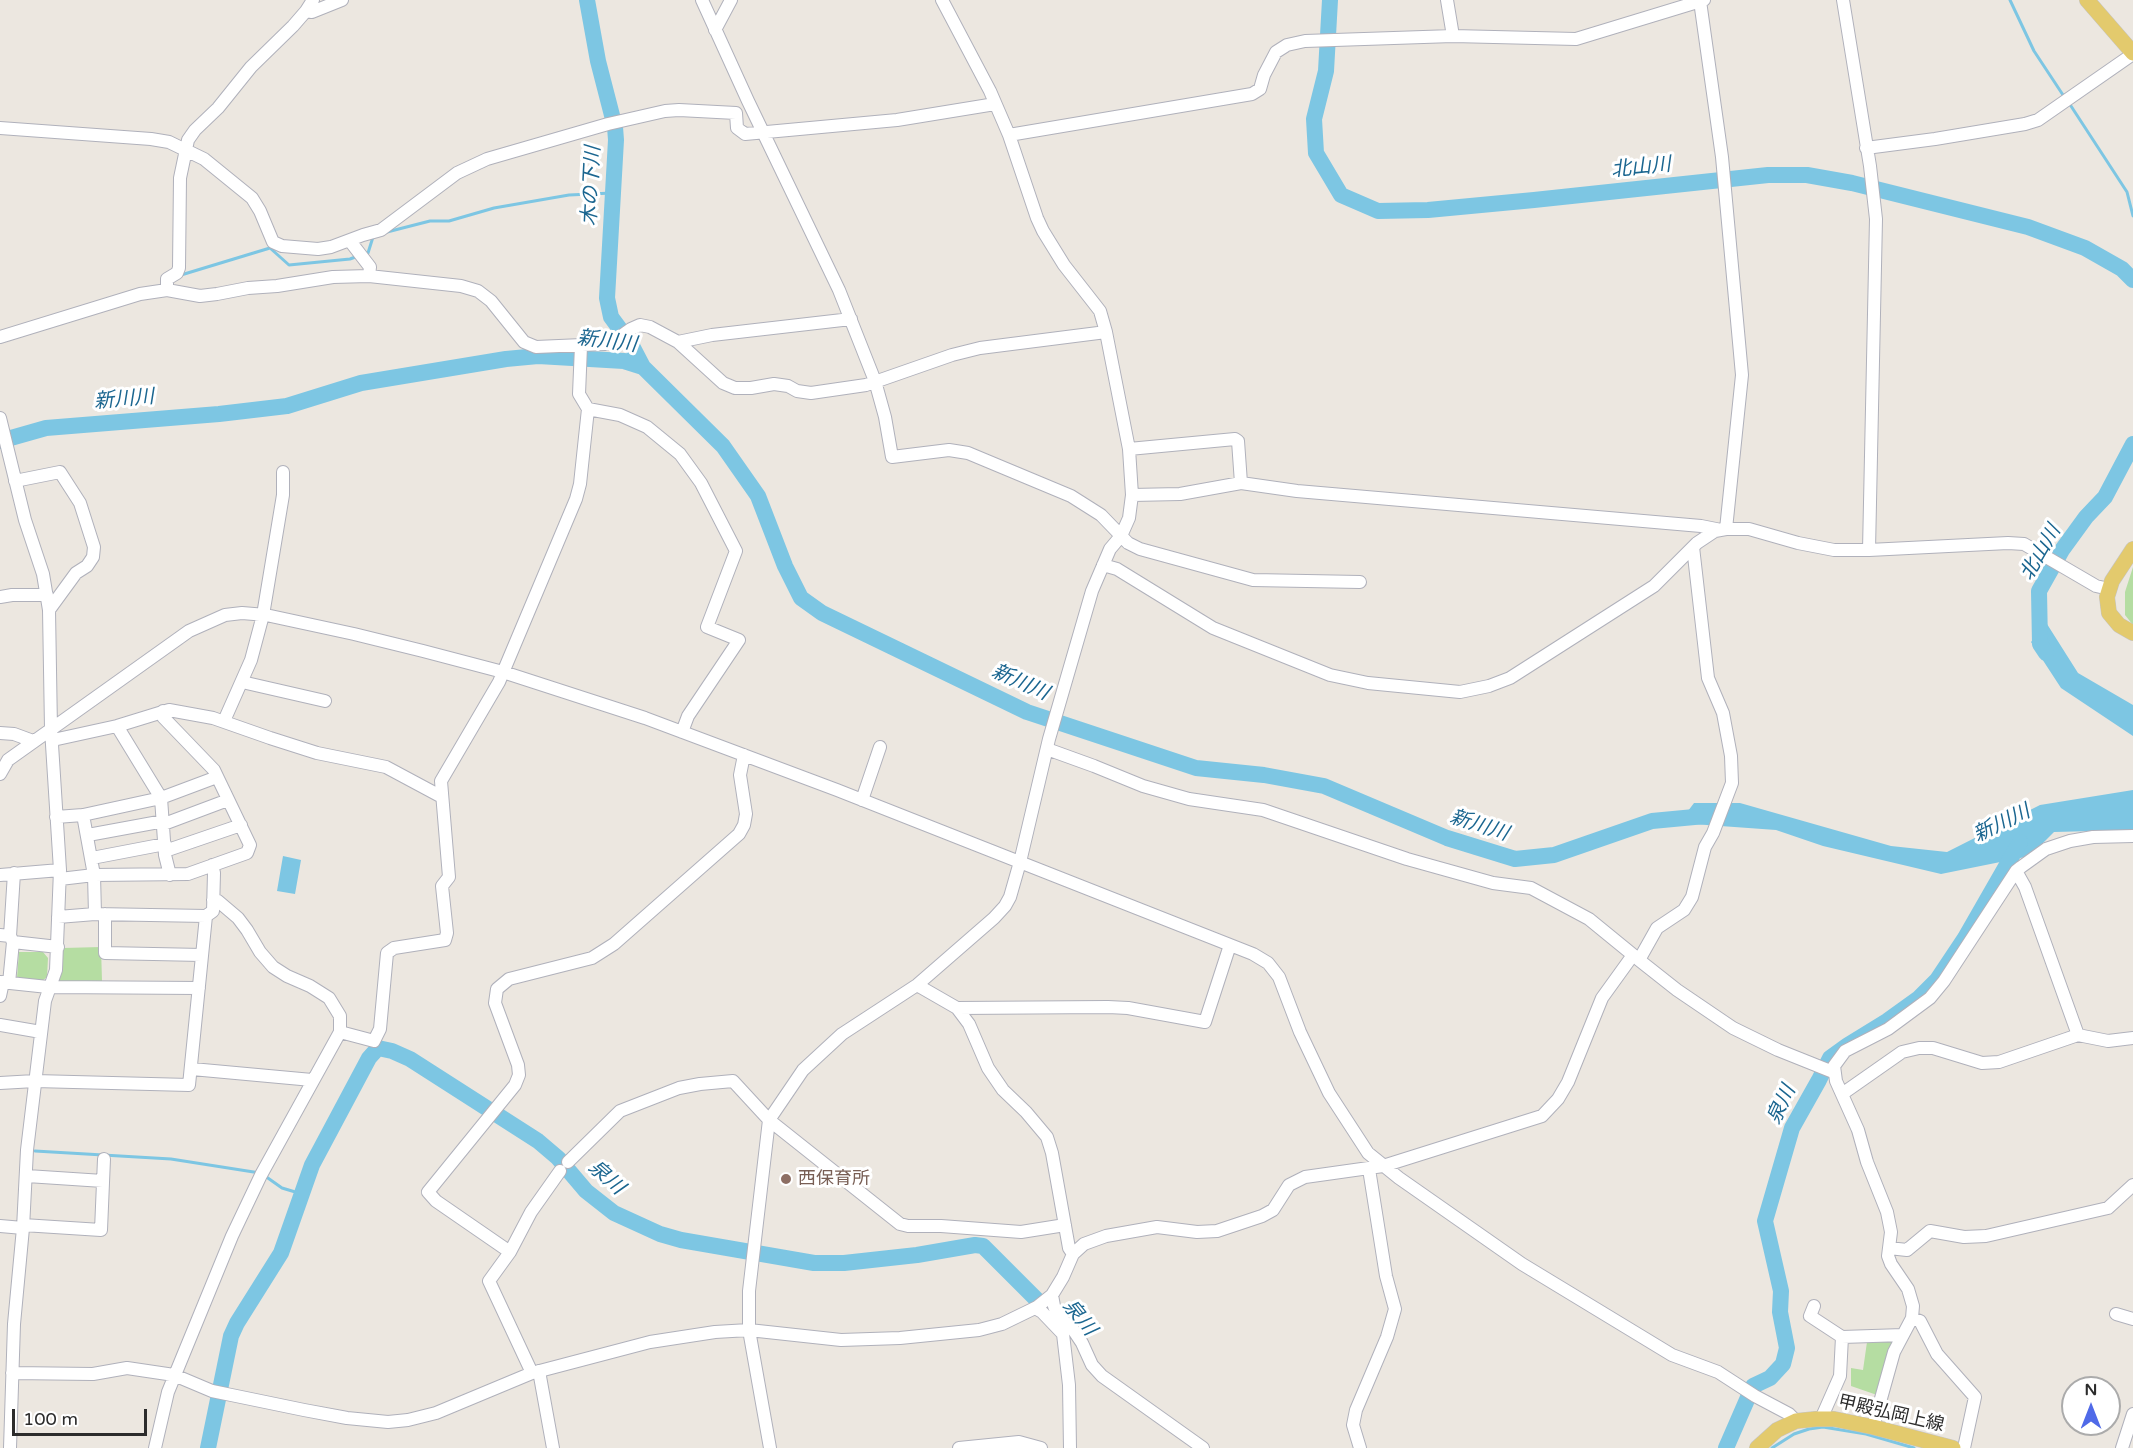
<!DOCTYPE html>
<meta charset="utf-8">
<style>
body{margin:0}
#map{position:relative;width:2133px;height:1448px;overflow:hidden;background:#ece7e0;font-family:"Varela Round",sans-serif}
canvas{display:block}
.north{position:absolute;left:2061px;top:1376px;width:60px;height:60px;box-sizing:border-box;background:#fff;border:2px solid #ababab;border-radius:50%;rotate:0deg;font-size:16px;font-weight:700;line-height:24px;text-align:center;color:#2c2c2c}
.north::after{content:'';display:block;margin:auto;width:21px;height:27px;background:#506ae8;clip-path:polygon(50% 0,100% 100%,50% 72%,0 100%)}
.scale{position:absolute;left:12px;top:1409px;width:135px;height:27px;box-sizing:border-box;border:3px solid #2c2c2c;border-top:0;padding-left:8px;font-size:18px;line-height:21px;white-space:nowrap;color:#2c2c2c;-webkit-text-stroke:4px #fff;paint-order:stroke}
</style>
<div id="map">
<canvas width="2133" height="1448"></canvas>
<div class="north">N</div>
<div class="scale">100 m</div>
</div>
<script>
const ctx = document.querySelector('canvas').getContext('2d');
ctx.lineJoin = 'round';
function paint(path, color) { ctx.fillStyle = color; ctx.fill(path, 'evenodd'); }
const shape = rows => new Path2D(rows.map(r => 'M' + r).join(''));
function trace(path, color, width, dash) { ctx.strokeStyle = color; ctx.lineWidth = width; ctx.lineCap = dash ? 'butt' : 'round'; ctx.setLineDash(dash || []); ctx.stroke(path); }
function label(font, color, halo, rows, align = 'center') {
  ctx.font = font + ' "Varela Round","Noto Sans JP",sans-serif'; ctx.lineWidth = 6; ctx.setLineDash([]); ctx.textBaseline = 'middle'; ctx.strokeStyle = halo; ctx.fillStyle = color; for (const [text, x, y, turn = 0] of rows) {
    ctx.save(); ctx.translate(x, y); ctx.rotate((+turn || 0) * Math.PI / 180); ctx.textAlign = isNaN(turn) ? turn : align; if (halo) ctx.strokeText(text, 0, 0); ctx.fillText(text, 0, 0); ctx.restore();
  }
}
paint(shape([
 [2133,567,2133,625,2125,615,2125,592],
 [101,947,102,981,59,982,63,948],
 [19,952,43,952,48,958,47,977,42,981,17,978],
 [1867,1342,1894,1342,1877,1395,1851,1386,1851,1368,1863,1370]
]), '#b5dda2');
paint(shape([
 [2047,624,2078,673,2133,705,2133,736,2061,688,2031,642],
 [2133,790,2133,830,2054,832,2030,856,1941,874,1823,846,1776,830,1679,823,1694,803,1740,803,1891,846,1947,852,2040,805],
 [283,856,301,860,295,894,277,891]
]), '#7dc6e3');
trace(shape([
 [2010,0,2034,51,2065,98],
 [2069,103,2127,192,2133,216],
 [387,232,430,221,449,221,494,208,569,195,612,193],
 [365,254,368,253,373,237],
 [181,275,270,248,289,265,350,259,358,256],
 [35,1151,171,1159,260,1173],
 [265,1176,282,1188,302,1194],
 [1772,1448,1794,1434,1809,1429,1823,1427,1866,1434,1914,1448]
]), '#7dc6e3', 3);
trace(shape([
 [587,0,598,61,615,127,616,140,607,298,611,317,631,344,643,367],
 [1330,0,1326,71,1314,119,1316,153,1341,195,1378,211,1428,210,1534,200,1768,175,1807,175,1852,183,2028,227,2085,248,2122,269,2133,280],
 [0,441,46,428,219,414,287,406,361,383,506,359,538,356,624,361,643,367,723,446,758,496,785,566,801,598,822,613,1027,712,1196,768,1264,775,1324,786,1447,838,1515,859,1554,855,1652,821,1705,816],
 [2046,653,2040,644,2039,591,2062,550,2086,517,2105,497,2133,444],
 [208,1448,231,1336,237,1323,281,1253,312,1165,369,1058,378,1048,392,1051,410,1059,538,1141,558,1158,586,1191,614,1213,660,1234,681,1240,814,1263,844,1263,917,1255,975,1245,983,1246,1051,1314],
 [1726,1448,1753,1386,1770,1378,1783,1364,1787,1348,1780,1312,1781,1291,1765,1221,1792,1128,1819,1080,1830,1058,1848,1045,1887,1021,1919,998,1937,980,1965,938,2020,842]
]), '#7dc6e3', 16);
const minor = shape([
 [702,0,748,101,839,290,875,381,885,417,892,457,949,450,968,453,1071,496,1101,515,1128,543,1140,549,1253,580,1360,582],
 [1447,0,1453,36],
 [1843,0,1870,166,1876,219,1869,550],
 [1700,1,1722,157,1742,375,1726,529],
 [306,11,312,12,342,0],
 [715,30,731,0],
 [0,128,151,139,169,142,204,159,252,198,260,211,273,242,282,246,318,249,331,247,363,235,381,230,457,173,487,159,608,124,665,111,679,110,736,113,737,128,745,134,897,120,995,104],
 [1009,135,1252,94,1260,89,1264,75,1276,52,1287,45,1305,41,1453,36,1576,39,1704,0],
 [1866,148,1935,139,2025,124,2038,120,2133,54],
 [350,241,370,267,369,276],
 [167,290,167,279,177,273,179,268,180,178,188,140,195,130,218,108,251,67,293,26,306,11,313,0],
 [0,337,140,294,167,290,200,296,217,294,248,288,277,286,333,277,369,276,461,286,478,291,491,301,524,342,536,347,605,344,617,339,631,329,640,325,650,327,678,342,723,383,735,388,751,388,774,384,788,386,797,391,811,393,866,385,952,355,980,348,1106,332],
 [678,342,712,335,851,319],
 [588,409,620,415,647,427,680,454,701,483,736,551,707,627,739,640,688,716,682,732],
 [0,418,25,520,43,574,49,610,51,729,60,870,56,970,45,1001,27,1150,23,1228,14,1324,10,1448],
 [1129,449,1235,439,1238,441,1241,483],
 [15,481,60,472,80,503,94,547,93,557,87,566,76,573,49,610],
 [1132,495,1180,494,1241,483,1297,491,1701,526,1721,530],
 [1693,547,1708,678,1723,713,1731,756,1732,783,1713,833,1705,847,1692,897,1684,910,1657,928,1639,960,1677,990,1733,1028,1778,1050,1833,1072],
 [1103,565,1117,569,1213,628,1330,675,1368,683,1460,692,1489,686,1510,678,1654,586,1697,543,1715,531,1726,529,1749,529,1798,543,1834,550,1869,550,2008,543,2024,544,2096,586,2109,589],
 [0,597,12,595,47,595],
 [242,682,325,701],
 [224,721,251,660,263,615,283,495,283,472],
 [117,726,161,798,165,855,170,875],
 [0,733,14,734,33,741],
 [53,740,117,726,169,710,213,718,270,738,317,753,386,767,442,797],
 [1047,749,1094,766,1143,786,1189,799,1263,810,1407,859,1493,883,1531,888,1589,919,1638,959],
 [0,774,8,760,189,631,225,615,242,613,266,615,354,634,423,651,503,672,645,718,837,790,1253,954,1268,963,1279,977,1300,1032,1329,1093,1368,1153,1399,1178,1522,1264,1672,1355,1718,1372,1755,1396,1789,1414,1796,1421],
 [862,800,880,747],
 [83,815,94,875,95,914],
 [56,817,83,815,161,798,217,777],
 [164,824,228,800],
 [88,835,164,821],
 [165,851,241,825],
 [92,858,165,844],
 [2016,871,2025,887,2078,1035],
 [0,875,60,870],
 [60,879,94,875,188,874,247,853,250,845,214,770,163,717,163,711],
 [105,914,105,953,202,955],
 [58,917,95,914,206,916,213,911,214,873,212,865],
 [0,935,10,936,14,873],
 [10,936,13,942,58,947],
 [0,982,48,987,199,988],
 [9,983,13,942],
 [917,985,957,1008,969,1024,988,1068,1003,1090,1026,1112,1047,1137,1052,1153,1069,1248,1073,1254],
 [0,996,3,982],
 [957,1008,1108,1007,1128,1008,1205,1022,1230,945],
 [0,1025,41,1032],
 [340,1032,374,1041,380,1029,387,953,394,948,445,940,447,933,442,886,449,877,441,781,499,682,576,499,580,484,588,409,579,394,581,346],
 [192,1069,312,1080],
 [0,1083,35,1081,189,1085,206,916],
 [1842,1094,1902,1052,1919,1048,1933,1048,1982,1063,1999,1062,2078,1035,2108,1041,2133,1038],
 [568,1162,620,1111,679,1088,700,1084,733,1081,769,1120,900,1224,908,1226,941,1226,1021,1232,1065,1225],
 [27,1176,103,1181],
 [23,1225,101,1230,104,1159],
 [0,1226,23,1228],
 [1889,1248,1907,1250,1930,1231,1964,1237,1986,1236,2108,1208,2133,1185],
 [510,1252,436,1201,428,1192,515,1085,519,1075,518,1065,495,1003,497,989,509,979,592,958,614,944,739,834,744,825,746,814,740,775,744,755],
 [1052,1295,1054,1306,1058,1316,1072,1328,1082,1343,1092,1365,1102,1376,1203,1448],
 [1814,1306,1810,1316,1842,1337,1903,1335],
 [1035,1308,1042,1312,1063,1334,1069,1385,1070,1448],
 [2116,1314,2133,1319],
 [1912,1318,1920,1321,1937,1354,1975,1397,1964,1448],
 [539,1371,553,1448],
 [12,1373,93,1374,127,1368,174,1375,212,1391,304,1410,347,1418,388,1422,408,1420,436,1413,532,1373,650,1342,715,1332,749,1330,841,1340,900,1338,979,1330,1002,1324,1037,1307,1052,1295,1063,1277,1073,1254,1084,1244,1106,1236,1157,1227,1197,1232,1217,1231,1262,1216,1273,1210,1289,1185,1305,1177,1383,1166,1542,1116,1558,1099,1568,1082,1602,998,1633,955],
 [532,1373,489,1281,510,1252,531,1212,560,1171],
 [1821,1419,1840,1376,1842,1337],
 [1873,1427,1894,1352,1912,1318,1913,1306,1908,1289,1891,1264,1888,1256,1891,1232,1887,1212,1867,1162,1858,1130,1836,1081,1834,1066,1845,1051,1888,1029,1930,998,1944,981,2016,871,2021,867,2046,849,2070,841,2093,837,2133,836],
 [155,1448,168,1392,232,1236,261,1175,340,1032,340,1016,329,998,310,986,287,976,273,967,260,952,247,930,238,918,218,901,213,900],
 [770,1448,749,1330,749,1291,769,1120,803,1070,842,1034,917,985,994,918,1005,906,1010,897,1020,862,1049,739,1092,591,1110,549,1121,536,1129,518,1132,495,1129,449,1106,332,1100,311,1064,265,1043,231,1037,218,1009,135,990,91,942,0],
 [959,1448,1019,1442,1041,1448],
 [1360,1448,1353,1425,1356,1410,1387,1337,1395,1309,1386,1276,1369,1169],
 [2122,1448,2133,1414]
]);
const major = shape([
 [2087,0,2133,53],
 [2133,549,2112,581,2107,597,2109,613,2119,625,2133,633],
 [1757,1448,1777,1430,1796,1421,1816,1419,1834,1419,1873,1427,1953,1448]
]);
trace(minor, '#b0b1bb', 14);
trace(major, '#c4c4c4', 16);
trace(minor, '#fff', 12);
trace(major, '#e3ca6d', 15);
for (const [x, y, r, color] of [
 [786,1179,6,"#8d6e63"]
]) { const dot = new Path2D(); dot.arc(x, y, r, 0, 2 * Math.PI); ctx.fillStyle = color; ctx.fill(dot); trace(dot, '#fff', 2); }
label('18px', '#785e54', '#fff', [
 ["西保育所",798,1179]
], 'left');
label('18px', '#2c2c2c', '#fff', [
 ["甲殿弘岡上線",1891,1414,13]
]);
label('italic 20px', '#1b6690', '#fff', [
 ["北山川",1641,168,-6],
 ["木の下川",592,186,-87],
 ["新川川",607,342,7],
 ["新川川",124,400,-5],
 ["北山川",2041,553,-60],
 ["新川川",1020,683,24],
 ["新川川",2002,824,-26],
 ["新川川",1479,826,18],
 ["泉川",1782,1105,-65],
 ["泉川",606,1178,41],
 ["泉川",1079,1318,51]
]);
</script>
